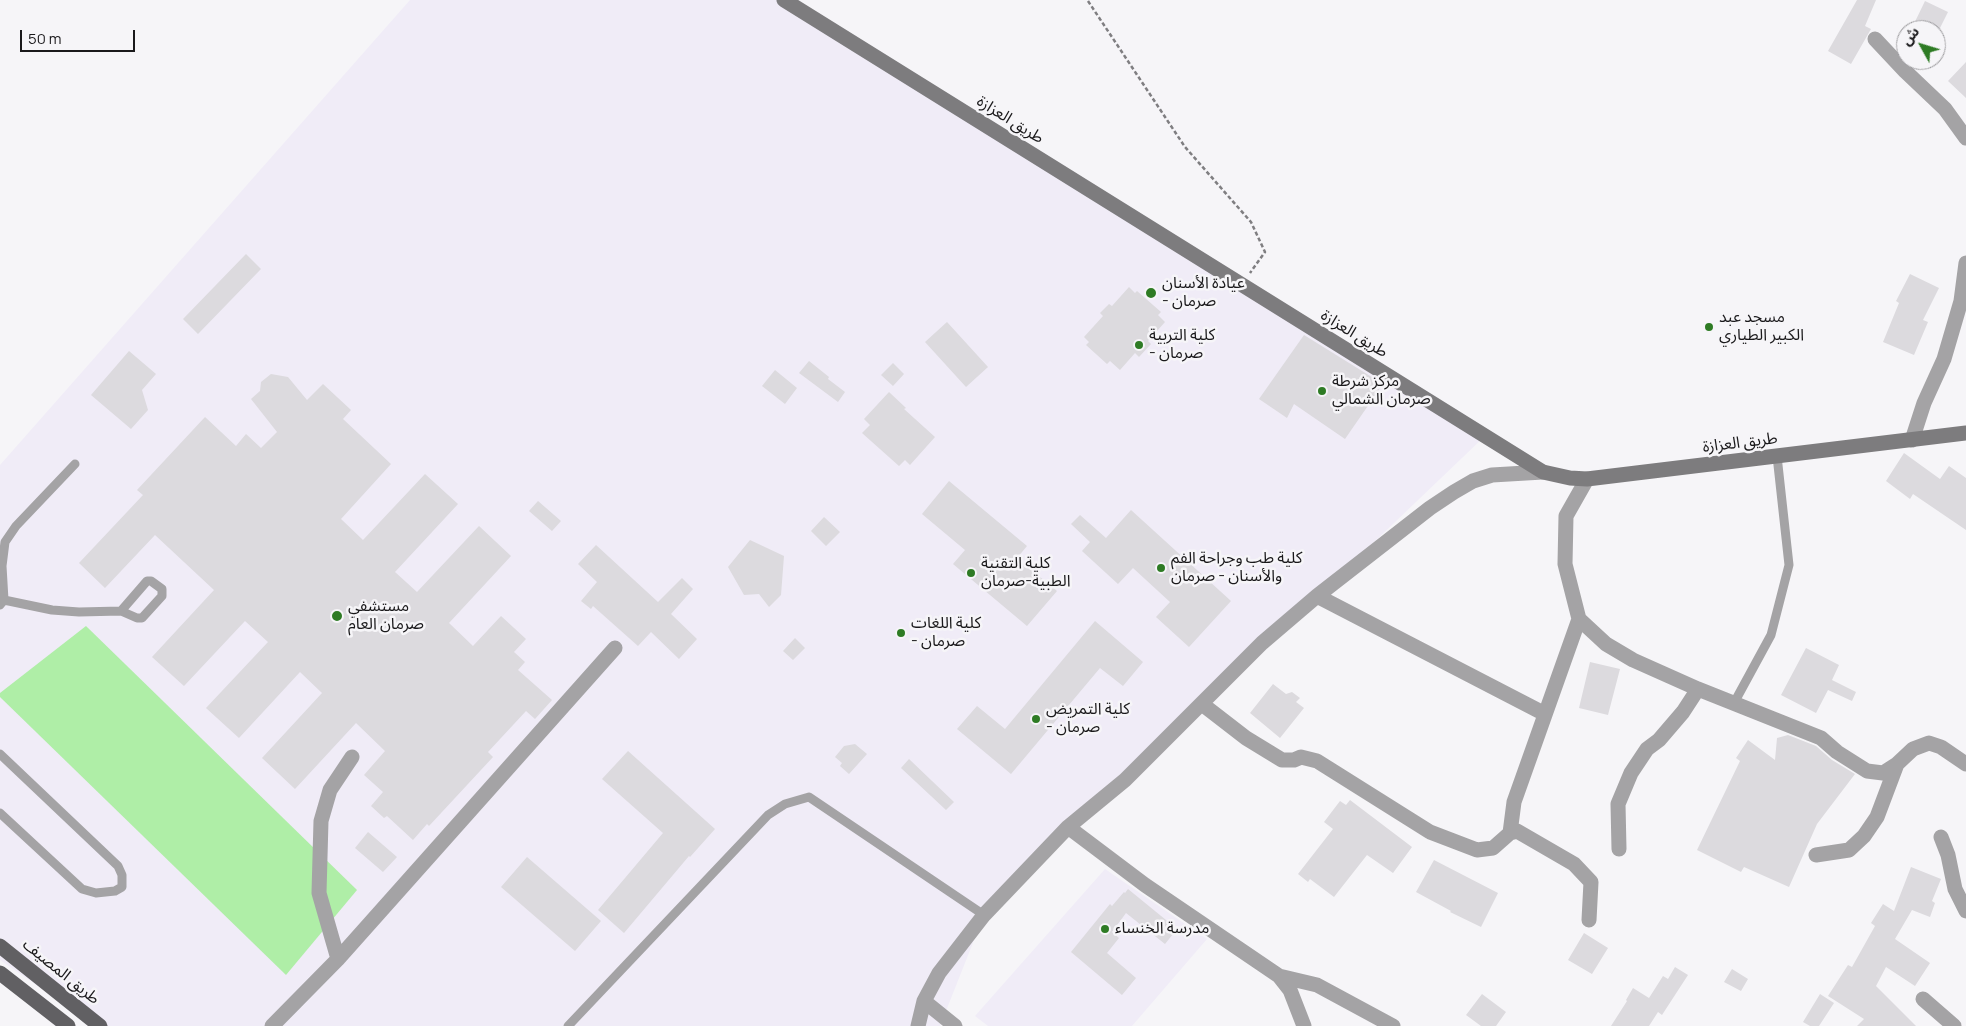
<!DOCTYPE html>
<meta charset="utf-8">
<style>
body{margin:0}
#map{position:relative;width:1966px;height:1026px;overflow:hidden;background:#f6f5f8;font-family:Manrope,"Noto Sans Arabic",sans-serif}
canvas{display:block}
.north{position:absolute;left:1896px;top:20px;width:50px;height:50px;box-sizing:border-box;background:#f6f5f8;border:1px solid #9e9da0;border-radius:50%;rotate:309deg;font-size:14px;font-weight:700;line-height:20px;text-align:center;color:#1a191b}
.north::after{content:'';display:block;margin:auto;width:18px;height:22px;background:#2e7b24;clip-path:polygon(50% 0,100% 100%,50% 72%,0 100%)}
.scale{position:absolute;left:20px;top:30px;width:115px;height:22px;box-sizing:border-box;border:2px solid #1a191b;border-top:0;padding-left:6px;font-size:15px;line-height:18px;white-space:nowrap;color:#1a191b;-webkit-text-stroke:4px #f6f5f8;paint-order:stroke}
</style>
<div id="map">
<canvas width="1966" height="1026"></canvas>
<div class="north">ش</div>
<div class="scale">50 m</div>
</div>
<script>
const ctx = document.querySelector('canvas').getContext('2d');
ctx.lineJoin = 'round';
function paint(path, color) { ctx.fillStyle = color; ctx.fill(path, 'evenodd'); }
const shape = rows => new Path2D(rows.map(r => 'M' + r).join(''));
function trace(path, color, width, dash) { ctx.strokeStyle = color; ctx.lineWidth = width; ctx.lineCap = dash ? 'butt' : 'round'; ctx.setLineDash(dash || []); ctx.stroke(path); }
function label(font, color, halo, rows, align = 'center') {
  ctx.font = font + ' Manrope,"Noto Sans Arabic",sans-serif'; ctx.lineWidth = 5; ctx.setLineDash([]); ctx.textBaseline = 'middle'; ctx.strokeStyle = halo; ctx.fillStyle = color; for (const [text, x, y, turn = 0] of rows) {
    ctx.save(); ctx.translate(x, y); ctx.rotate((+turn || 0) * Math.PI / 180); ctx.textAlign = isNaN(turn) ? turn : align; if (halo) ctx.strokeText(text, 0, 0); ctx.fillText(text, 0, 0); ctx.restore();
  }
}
paint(shape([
 [410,0,784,0,1485,436,984,915,940,1026,96,1026,0,960,0,465],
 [1105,869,1207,939,1132,1026,988,1026,975,1016]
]), '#f0ecf7');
paint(shape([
 [86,626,357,890,286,975,0,697,0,693]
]), '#afeea7');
paint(shape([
 [1857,0,1876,0,1865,26,1871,29,1851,64,1828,51],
 [1925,1,1948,12,1939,30,1911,30],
 [1966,62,1966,98,1948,81],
 [246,254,261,269,198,334,183,319],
 [1910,274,1939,288,1923,320,1928,322,1914,355,1883,342,1899,303,1896,301],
 [1129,287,1135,293,1137,291,1161,312,1158,315,1165,322,1148,341,1151,344,1139,357,1135,353,1120,370,1110,361,1107,364,1086,345,1089,342,1084,337,1103,316,1100,313,1109,304,1112,306],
 [947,322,988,367,966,387,925,342],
 [1304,335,1383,384,1345,439,1294,404,1287,418,1259,399],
 [129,351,156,374,142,390,148,410,131,429,91,395],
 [809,361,829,377,828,379,845,392,838,402,799,373],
 [893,363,904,374,893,386,881,375],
 [775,370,797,388,785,404,762,386],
 [271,374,288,377,307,400,323,384,351,410,343,419,391,464,341,519,363,540,425,474,458,504,395,572,417,592,479,526,511,556,449,623,473,646,501,616,526,639,514,652,525,662,518,670,552,700,535,719,526,711,488,752,493,757,429,826,427,824,413,840,387,816,384,818,371,806,383,792,364,775,385,751,356,723,295,789,262,758,322,693,300,672,239,738,206,708,268,642,245,621,184,686,152,657,214,590,155,535,105,588,79,563,143,495,137,490,205,417,236,446,246,434,261,448,277,432,251,399,260,391,261,382],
 [889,392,906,408,904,409,935,437,910,465,905,460,899,466,862,433,870,425,864,419],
 [1904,453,1940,479,1949,466,1966,478,1966,530,1913,494,1910,499,1886,481],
 [949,481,1027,546,1017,558,1057,591,1027,626,953,564,965,550,922,514],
 [538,501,561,521,552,531,529,511],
 [1131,510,1231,601,1189,647,1156,617,1170,602,1133,568,1118,584,1082,551,1090,542,1071,524,1080,515,1106,538],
 [824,517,840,532,826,546,811,531],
 [750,540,784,556,781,595,769,607,759,594,744,595,728,567],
 [596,545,658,602,682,578,693,589,671,614,697,639,679,659,651,632,638,646,593,606,591,609,581,601,597,582,578,564],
 [1095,621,1143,662,1123,686,1100,668,1011,774,957,729,977,706,1005,729],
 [795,638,805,648,793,660,783,651],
 [1806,648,1839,665,1832,680,1856,692,1852,701,1828,690,1816,713,1781,695],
 [1590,662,1620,669,1608,715,1579,708],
 [1273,684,1286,694,1292,692,1300,698,1296,702,1304,708,1280,738,1250,713],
 [1788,735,1816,746,1832,760,1855,774,1817,824,1789,887,1744,867,1741,872,1697,850,1740,761,1736,758,1748,740,1775,760,1777,738],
 [855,744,867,754,849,774,840,766,842,763,835,757,844,746],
 [628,751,715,829,690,857,689,856,624,933,598,910,663,833,602,779],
 [909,759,954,802,946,810,901,768],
 [1350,800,1412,847,1393,873,1367,855,1334,897,1310,879,1308,882,1298,874,1333,829,1324,822,1340,801,1346,805],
 [368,832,397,857,383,872,355,848],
 [527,857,601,921,575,951,501,887],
 [1434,860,1498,893,1481,927,1450,912,1451,911,1416,892],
 [1911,867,1941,879,1932,901,1935,903,1930,917,1912,910,1895,939,1930,963,1915,986,1886,967,1876,986,1916,1026,1857,1026,1864,1019,1828,996,1848,965,1852,967,1875,926,1871,923,1883,904,1894,911],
 [1128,889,1177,929,1165,944,1126,913,1112,932,1119,938,1107,953,1136,978,1122,995,1071,952,1110,904,1112,906,1124,892,1125,893],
 [1584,933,1608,948,1592,974,1568,960],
 [1675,967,1688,975,1662,1015,1658,1012,1649,1026,1611,1026,1627,1001,1626,1000,1633,988,1649,998,1663,976,1668,979],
 [1732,969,1748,979,1741,991,1724,982],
 [1482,994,1506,1012,1496,1026,1481,1026,1466,1015],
 [1820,994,1834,1003,1819,1026,1810,1026,1803,1022]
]), '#dcdade');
trace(shape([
 [1088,1,1185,147,1251,222,1265,252,1250,273]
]), '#7f7e81', 2.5, [4, 2.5]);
trace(shape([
 [4,600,52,610,79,612,121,611,137,618,142,618,162,596,162,589,151,581,147,581,121,611],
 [0,605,4,600,2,566,5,542,16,526,75,464],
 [1734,703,1771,635,1789,565,1777,456],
 [0,754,118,866,122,875,122,887,115,891,96,893,82,889,0,813],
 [568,1026,768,815,785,804,809,797,984,915]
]), '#a4a3a5', 9);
trace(shape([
 [1875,39,1905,71,1945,109,1966,138],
 [1912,440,1924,403,1944,359,1961,301,1966,263],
 [1587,479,1566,516,1565,564,1579,619,1606,644,1633,660,1698,689,1821,738,1837,752,1867,771,1883,773,1897,764,1913,749,1929,743,1941,747,1966,764],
 [1317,596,1545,714],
 [1202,704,1246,738,1282,760,1294,760,1301,757,1317,761,1430,832,1477,850,1493,848,1510,833,1517,831,1574,864,1591,882,1589,920],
 [1068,827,1145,885,1279,976,1290,990,1304,1026],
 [1510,833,1514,802,1579,619],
 [1941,837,1948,855,1955,889,1966,911],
 [1619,849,1618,804,1631,773,1647,749,1659,740,1683,712,1698,689],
 [1816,855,1849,850,1864,836,1877,817,1897,764],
 [338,959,319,893,321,821,330,790,352,757],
 [1279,976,1317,985,1393,1026],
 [1923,999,1954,1026],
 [924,1001,955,1026],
 [272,1026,338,959,615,648],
 [918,1026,924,1001,939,973,984,915,1068,827,1125,780,1262,643,1317,596,1430,508,1454,492,1473,481,1492,475,1543,472]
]), '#a4a3a5', 15);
trace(shape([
 [784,0,1543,472,1570,478,1587,479,1966,433]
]), '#7d7c7e', 15);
trace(shape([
 [0,946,100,1026],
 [0,973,68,1026]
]), '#616063', 15);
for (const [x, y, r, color] of [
 [1151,293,6,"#2e7b24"],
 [1709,327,5,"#2e7b24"],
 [1139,345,5,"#2e7b24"],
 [1322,391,5,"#2e7b24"],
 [1161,568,5,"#2e7b24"],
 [971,573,5,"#2e7b24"],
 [337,616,6,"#2e7b24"],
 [901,633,5,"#2e7b24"],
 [1036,719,5,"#2e7b24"],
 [1105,929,5,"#2e7b24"]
]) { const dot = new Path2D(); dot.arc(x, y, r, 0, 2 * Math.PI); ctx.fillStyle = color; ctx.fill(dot); trace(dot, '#f6f5f8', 2); }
label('16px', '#1a191b', '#f6f5f8', [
 ["طريق العزازة",1010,120,32],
 ["طريق العزازة",1354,334,32],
 ["طريق العزازة",1740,443,-7],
 ["طريق المصيف",61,972,39]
]);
label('16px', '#1a191b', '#f6f5f8', [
 ["عيادة الأسنان",1162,284],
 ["- صرمان",1162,302],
 ["مسجد عبد",1719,318],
 ["الكبير الطياري",1719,336],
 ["كلية التربية",1149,336],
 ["- صرمان",1149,354],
 ["مركز شرطة",1332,382],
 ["صرمان الشمالي",1332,400],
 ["كلية طب وجراحة الفم",1171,559],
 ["والأسنان - صرمان",1171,577],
 ["كلية التقنية",981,564],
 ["الطبية-صرمان",981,582],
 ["مستشفي",348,607],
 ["صرمان العام",348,625],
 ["كلية اللغات",911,624],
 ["- صرمان",911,642],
 ["كلية التمريض",1046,710],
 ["- صرمان",1046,728],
 ["مدرسة الخنساء",1115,929]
], 'left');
</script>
